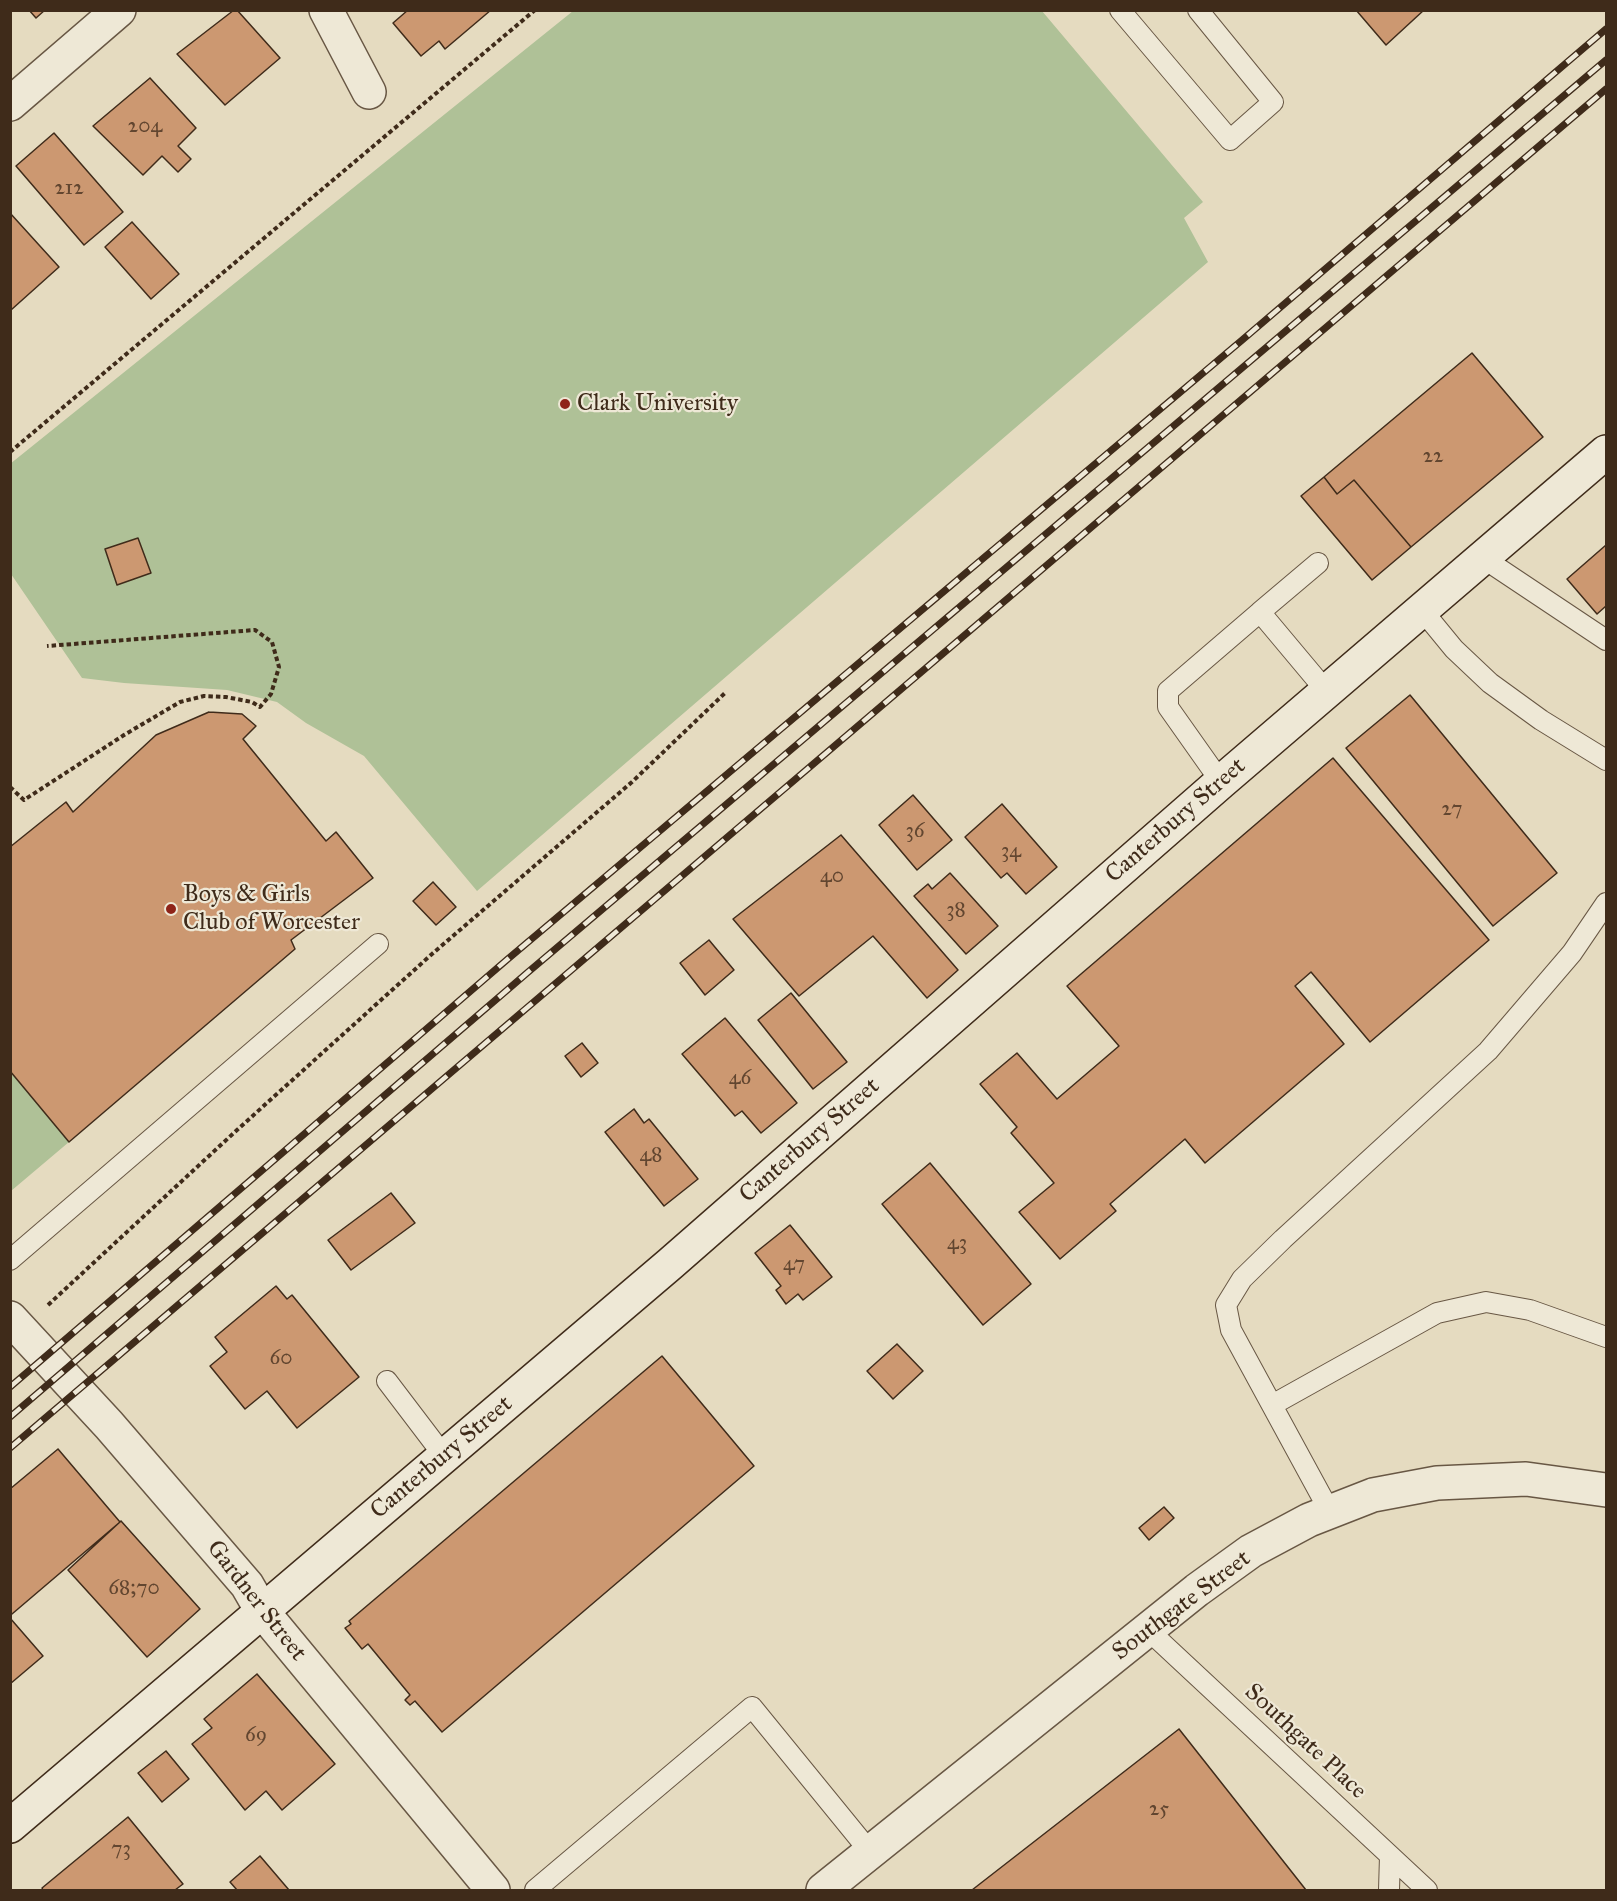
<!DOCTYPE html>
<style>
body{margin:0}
#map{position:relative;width:1617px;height:1901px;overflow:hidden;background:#e5dbc0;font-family:"IM FELL Great Primer",serif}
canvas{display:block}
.frame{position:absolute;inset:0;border:12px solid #3f2b1a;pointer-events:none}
</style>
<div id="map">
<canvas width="1617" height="1901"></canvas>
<div class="frame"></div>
</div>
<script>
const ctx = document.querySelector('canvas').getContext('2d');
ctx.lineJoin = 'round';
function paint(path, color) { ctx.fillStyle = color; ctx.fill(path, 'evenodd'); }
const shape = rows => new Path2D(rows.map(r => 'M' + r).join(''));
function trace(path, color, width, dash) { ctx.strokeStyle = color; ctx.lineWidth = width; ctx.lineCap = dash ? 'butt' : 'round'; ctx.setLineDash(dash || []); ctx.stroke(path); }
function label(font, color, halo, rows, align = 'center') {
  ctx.font = font + ' "IM FELL Great Primer",serif'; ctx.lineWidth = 4.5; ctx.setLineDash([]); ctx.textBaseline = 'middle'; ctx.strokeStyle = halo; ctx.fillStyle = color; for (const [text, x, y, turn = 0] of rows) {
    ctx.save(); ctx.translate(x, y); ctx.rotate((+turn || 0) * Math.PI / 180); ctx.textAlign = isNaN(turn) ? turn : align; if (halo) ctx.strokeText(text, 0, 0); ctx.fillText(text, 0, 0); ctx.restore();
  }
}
paint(shape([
 [573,11,1042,11,1203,202,1184,218,1208,262,477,891,364,756,306,723,277,702,227,690,124,683,82,678,11,574,10,464],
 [10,1071,69,1142,11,1191,10,1191]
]), '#afc197');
const building = shape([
 [29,10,45,10,36,18,29,10],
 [234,10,237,10,280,58,225,105,177,54,234,10],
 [408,10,491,10,445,49,439,41,421,56,393,23,408,10],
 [1356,10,1424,10,1386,45,1356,10],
 [150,78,196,128,178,146,191,159,178,172,162,156,143,175,93,126,150,78],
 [54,133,123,212,84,245,16,166,54,133],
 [10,213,59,267,11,310,10,309,10,213],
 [132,222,179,274,151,299,105,247,132,222],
 [1472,353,1543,437,1411,547,1354,480,1337,494,1324,477,1472,353],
 [1324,477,1337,494,1354,480,1411,547,1372,580,1301,496,1324,477],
 [138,538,151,573,117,585,105,549,138,538],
 [1606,545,1606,606,1597,614,1567,579,1606,545],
 [1410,695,1557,873,1493,926,1346,748,1410,695],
 [209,712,242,714,256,726,243,739,326,841,336,832,373,878,291,940,295,949,69,1142,10,1071,10,847,66,802,73,812,156,735,209,712],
 [1333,758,1489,940,1370,1042,1311,972,1295,986,1344,1044,1205,1163,1185,1139,1110,1204,1116,1211,1060,1259,1019,1212,1054,1183,1011,1133,1017,1127,980,1084,1017,1053,1057,1099,1119,1046,1067,986,1333,758],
 [913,795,952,840,917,870,879,825,913,795],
 [1002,804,1057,867,1026,894,1007,873,1001,878,965,837,1002,804],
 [841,835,958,970,927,998,873,936,799,996,733,919,841,835],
 [950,873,998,926,966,954,914,896,928,884,932,889,950,873],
 [433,882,456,907,436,925,413,901,433,882],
 [709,940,734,970,705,995,680,963,709,940],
 [791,993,847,1062,813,1089,758,1020,791,993],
 [725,1018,797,1103,761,1133,742,1111,735,1116,682,1054,725,1018],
 [582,1043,598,1063,581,1077,565,1056,582,1043],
 [634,1109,644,1123,649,1119,698,1179,664,1206,605,1132,634,1109],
 [930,1163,1031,1284,983,1325,882,1204,930,1163],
 [391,1193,415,1223,351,1270,328,1240,391,1193],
 [790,1225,832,1277,803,1300,798,1294,786,1304,776,1290,781,1286,755,1253,790,1225],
 [276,1286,287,1299,292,1295,359,1377,297,1428,267,1391,245,1409,210,1366,227,1352,215,1337,276,1286],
 [897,1344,923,1371,893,1399,867,1371,897,1344],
 [662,1356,754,1466,442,1732,415,1701,410,1705,405,1700,410,1695,368,1644,362,1649,345,1628,351,1624,349,1621,662,1356],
 [58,1449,120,1522,12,1614,10,1612,10,1489,58,1449],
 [1164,1507,1174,1518,1149,1540,1139,1528,1164,1507],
 [121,1521,200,1609,147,1657,68,1570,121,1521],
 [10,1618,43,1656,10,1684,10,1618],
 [257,1674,335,1764,282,1810,266,1791,245,1810,192,1744,212,1728,204,1719,257,1674],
 [1179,1729,1306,1890,972,1890,1179,1729],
 [166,1751,189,1779,162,1802,138,1773,166,1751],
 [128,1817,183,1884,175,1890,43,1890,42,1888,128,1817],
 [260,1856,289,1890,237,1890,230,1882,260,1856]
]);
paint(building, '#cc9871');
trace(building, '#3f2b1a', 1.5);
const lane = shape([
 [1120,10,1230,140,1273,102,1198,10],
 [1483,558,1606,640],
 [1318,563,1260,612,1327,692],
 [1422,610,1454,649,1490,683,1541,720,1606,760],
 [1221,782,1168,707,1168,691,1260,612],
 [10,1260,378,944],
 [387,1381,444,1456],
 [1272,1405,1437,1313,1486,1302,1530,1310,1606,1337],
 [1330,1512,1231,1330,1226,1305,1242,1279,1283,1239,1488,1051,1572,953,1606,903],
 [1148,1630,1427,1890],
 [535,1890,752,1707,871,1853],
 [1389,1890,1390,1856]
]);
const street = shape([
 [326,10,369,92],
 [10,104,119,10],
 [10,1318,109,1425,247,1585,262,1611,493,1890],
 [823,1890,1197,1590,1251,1551,1309,1520,1373,1495,1437,1483,1526,1479,1606,1490]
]);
const secondary = shape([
 [10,1826,670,1264,1221,782,1606,452]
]);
trace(lane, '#685744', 22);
trace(street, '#685744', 36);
trace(secondary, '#3f2b1a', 36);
trace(shape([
 [10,452,535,10],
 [10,787,24,800,124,735,180,702,204,696,226,697,252,702,260,707,271,694,279,667,272,642,255,630,47,646],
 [48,1305,237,1130,432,954,632,782,725,693]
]), '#3f2b1a', 4, [4.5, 3]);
trace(lane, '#eee8d6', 20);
trace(street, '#eee8d6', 33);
trace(secondary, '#eee8d6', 33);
const rail = shape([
 [10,1387,509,958,1241,341,1606,29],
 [10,1417,527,973,1606,60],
 [10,1448,1606,89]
]);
trace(rail, '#3f2b1a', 7);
trace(rail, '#eee8d6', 4.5, [14]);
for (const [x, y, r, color] of [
 [565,404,6,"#8f2418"],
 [171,909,6,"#8f2418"]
]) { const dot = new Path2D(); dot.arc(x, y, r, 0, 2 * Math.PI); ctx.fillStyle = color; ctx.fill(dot); trace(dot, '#eee8d6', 2); }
label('21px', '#624630', null, [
 ["204",145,127],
 ["212",69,189],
 ["22",1433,457],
 ["27",1452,810],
 ["36",915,832],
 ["34",1011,852],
 ["40",832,877],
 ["38",956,911],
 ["46",740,1079],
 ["48",651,1156],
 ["43",957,1244],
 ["47",794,1265],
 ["60",281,1359],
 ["68;70",134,1589],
 ["69",256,1736],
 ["25",1159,1810],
 ["73",121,1850]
]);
label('24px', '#3f2b1a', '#eee8d6', [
 ["Clark University",577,404],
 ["Boys & Girls",183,895],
 ["Club of Worcester",183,923]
], 'left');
label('24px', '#3f2b1a', '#eee8d6', [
 ["Canterbury Street",1176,821,-41],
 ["Canterbury Street",810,1141,-41],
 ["Canterbury Street",442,1458,-40],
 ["Gardner Street",256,1601,52],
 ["Southgate Street",1182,1606,-37],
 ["Southgate Place",1305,1742,43]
]);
</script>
